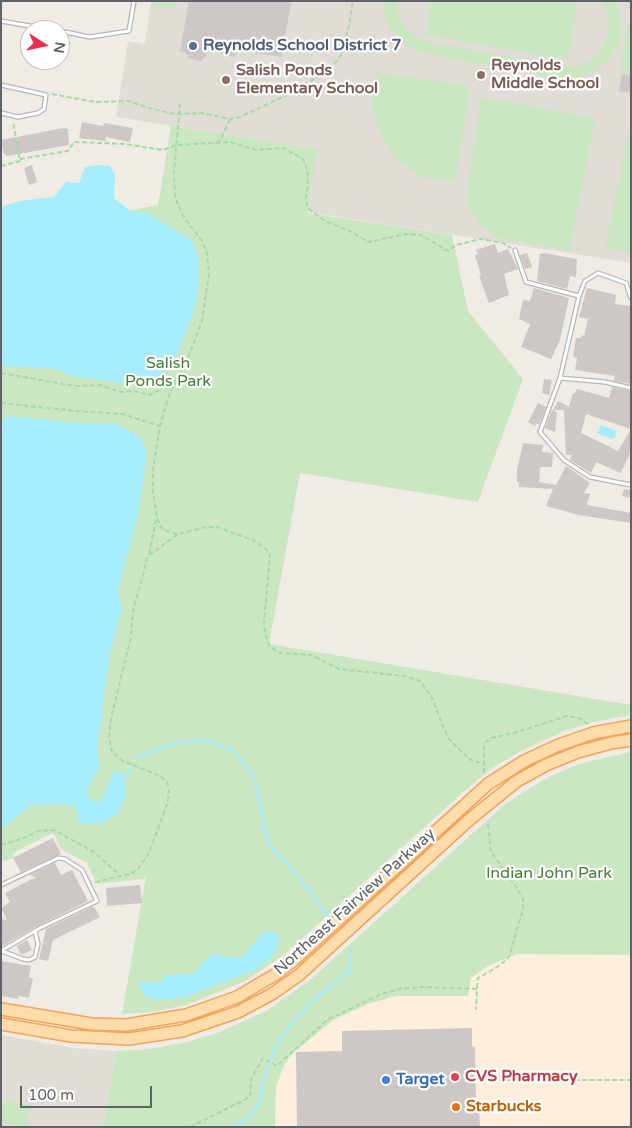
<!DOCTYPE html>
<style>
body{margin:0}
#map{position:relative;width:632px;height:1128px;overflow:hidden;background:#f0ebe5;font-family:"Varela Round",sans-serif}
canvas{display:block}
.frame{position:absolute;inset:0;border:2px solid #5d6366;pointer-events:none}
.north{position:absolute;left:20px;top:20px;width:50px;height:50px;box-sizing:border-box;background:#fff;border:1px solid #bec1c2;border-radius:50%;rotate:100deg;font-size:14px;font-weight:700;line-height:20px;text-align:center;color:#5d6366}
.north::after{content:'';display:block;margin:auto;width:18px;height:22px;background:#ec2f4f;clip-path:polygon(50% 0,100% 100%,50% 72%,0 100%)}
.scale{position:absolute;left:20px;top:1086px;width:132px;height:22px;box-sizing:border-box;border:2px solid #5d6366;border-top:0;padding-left:6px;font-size:15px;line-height:18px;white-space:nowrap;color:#5d6366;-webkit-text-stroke:4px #fff;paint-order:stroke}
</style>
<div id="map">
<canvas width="632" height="1128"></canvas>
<div class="frame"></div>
<div class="north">N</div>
<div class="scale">100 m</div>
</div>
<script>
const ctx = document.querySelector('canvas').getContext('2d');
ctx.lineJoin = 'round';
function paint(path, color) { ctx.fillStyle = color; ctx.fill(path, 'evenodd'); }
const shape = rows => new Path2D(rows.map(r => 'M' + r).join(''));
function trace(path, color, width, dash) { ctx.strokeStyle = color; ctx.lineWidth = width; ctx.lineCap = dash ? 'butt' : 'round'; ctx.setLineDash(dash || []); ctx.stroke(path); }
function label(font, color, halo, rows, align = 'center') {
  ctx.font = font + ' "Varela Round",sans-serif'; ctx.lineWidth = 4.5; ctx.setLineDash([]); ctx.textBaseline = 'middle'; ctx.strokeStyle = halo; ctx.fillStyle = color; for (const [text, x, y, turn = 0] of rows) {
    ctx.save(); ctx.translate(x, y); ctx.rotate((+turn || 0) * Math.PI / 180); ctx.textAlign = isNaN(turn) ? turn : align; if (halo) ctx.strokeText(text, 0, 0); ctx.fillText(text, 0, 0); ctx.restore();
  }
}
paint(shape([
 [516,954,631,955,631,1127,275,1127,276,1087,282,1068,291,1055,333,1020,368,1004,396,996,468,996,471,978,488,966]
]), '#feeedc');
paint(shape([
 [151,1,631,1,631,263,307,212,317,149,116,117,128,41,145,44],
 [1,1035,74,1048,116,1051,103,1127,1,1127]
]), '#e2dcd6');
paint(shape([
 [152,1,175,1,174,9,152,6],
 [383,1,396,1,398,15,405,28,416,37,429,42,564,67,578,65,590,60,600,51,606,39,609,26,607,12,602,1,616,1,622,23,619,42,610,58,597,70,580,77,562,79,426,54,409,48,395,36,386,21],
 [431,1,578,1,568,60,426,35],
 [631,12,631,73,620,72],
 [376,72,470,86,455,182,423,177,397,161,384,141,375,119,371,95],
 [481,97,595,118,570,251,494,237,476,221,466,200],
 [171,126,318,149,307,213,452,235,468,311,523,379,478,502,300,473,269,644,631,705,631,715,593,722,562,732,521,751,492,768,462,793,284,955,245,981,187,1005,151,1012,122,1014,146,876,144,879,97,884,87,863,61,849,53,833,13,853,14,857,6,861,1,860,1,236,158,205],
 [629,131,631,132,631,252,605,248],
 [631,752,631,955,516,954,488,966,471,978,468,996,396,996,368,1004,333,1020,291,1055,283,1068,276,1087,275,1127,103,1127,116,1051,150,1049,187,1042,220,1032,266,1011,310,980,504,805,543,780,566,769,586,762],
 [8,1100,31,1105,26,1127,3,1122,1,1102,7,1103]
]), '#cbe7c2');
paint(shape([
 [98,165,110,166,115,175,114,198,132,212,147,213,191,240,198,255,199,278,196,303,179,351,166,369,147,383,132,384,73,376,57,369,1,366,1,207,19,201,54,197,66,182,79,183,85,167],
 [7,416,77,423,116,424,133,432,140,438,147,451,138,514,118,590,122,611,110,651,97,749,100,766,87,790,88,797,95,802,102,800,113,772,117,770,124,778,126,794,118,813,101,824,79,823,76,806,53,804,30,806,1,829,1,423],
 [601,425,616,431,615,438,612,439,597,433],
 [272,931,277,934,280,943,270,959,255,970,186,997,159,1000,148,998,139,988,140,980,152,984,161,982,165,976,194,973,206,959,213,954,238,958,244,956,261,934]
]), '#a6eeff');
trace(shape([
 [138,757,173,744,204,740,232,749,254,777,269,845,303,882,328,916],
 [124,778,131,769],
 [231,1127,249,1118,259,1103,263,1080,274,1050,288,1028,311,1002,350,970,351,949]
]), '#a6eeff', 2.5);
paint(shape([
 [189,1,291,1,282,57,237,50,235,57,207,50,206,58,203,57,202,61,188,58,189,55,186,55,185,52,180,51],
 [622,74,631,75,631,93,619,91],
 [82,122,103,126,104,123,133,128,130,142,106,137,106,141,79,138],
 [63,128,68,129,69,145,8,156,4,154,1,140],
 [32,165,37,182,29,185,24,168],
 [495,244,498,253,508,249,518,269,504,274,509,295,489,303,479,276,481,275,475,255,478,254,476,250],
 [527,253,532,267,525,269,520,255],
 [544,253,577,259,576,277,570,276,567,289,537,281,540,254],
 [534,288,569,298,560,340,551,359,521,347,530,324,519,319,523,300,530,301],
 [587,288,616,295,615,304,631,306,631,384,614,381,615,376,575,370,577,358,573,357,576,338,581,338,581,335,584,336,588,319,579,317],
 [544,379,552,380,549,395,542,393],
 [612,387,631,391,631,429,586,414,581,433,618,451,631,429,631,451,621,473,596,462,591,473,570,460,572,455,566,455,564,410,553,410,558,401,569,407,573,393,575,393,577,389,609,398],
 [538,403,546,407,539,425,536,423,535,426,528,422],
 [552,410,557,412,555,432,545,428],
 [523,443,543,445,542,452,553,453,552,467,540,467,539,482,556,485,566,466,590,483,584,493,590,494,587,505,631,513,631,523,579,515,546,506,553,489,519,487,519,482,517,482,517,470],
 [624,489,631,490,631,498,622,496],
 [53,838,61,854,21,872,13,858],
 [55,863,61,875,72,870,88,901,39,925,1,947,1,919,7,920,1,908,10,902,5,893,36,877,29,875],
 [140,885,142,903,107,906,106,888],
 [92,907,95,908,100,917,53,940,48,961,39,959,46,929],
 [27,940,32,950,21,955,17,946],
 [1,961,31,966,29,977,33,978,29,998,19,996,18,999,1,996],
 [472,1028,472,1047,475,1046,476,1108,479,1108,480,1127,297,1127,296,1052,342,1051,342,1031]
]), '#cdc8c5');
const service = shape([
 [1,21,53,30],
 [60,31,90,37,129,31,134,1],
 [1,85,46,95,44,109,38,113,18,117,1,113],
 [515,250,526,282,579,296],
 [631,298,626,283,598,273,585,281,579,296,560,378,605,382,631,388],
 [560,378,540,432,564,460,590,477,631,485],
 [1,885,58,858,65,859,82,870,97,901,40,928,1,951],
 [2,951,23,959,29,960,35,957,38,944,35,931]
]);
const primary = shape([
 [1,1009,92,1024,126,1025,186,1015,237,997,276,974,294,960,488,784,524,761,556,746,593,733,631,726],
 [1,1024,71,1036,129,1039,182,1031,238,1012,272,994,299,975,469,820,517,781,546,765,578,752,611,743,631,740]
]);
trace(service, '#b3b8ba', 5.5);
trace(primary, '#f4a35a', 14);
trace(shape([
 [52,94,95,102,129,101,148,108,175,114,202,113,230,119,240,117,287,95,319,76,337,61,341,55,349,26,353,1],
 [218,144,230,119],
 [20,159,68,151,74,142,125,144,163,150,177,145,230,142,256,150,284,148,303,159,306,166,308,177,306,201,308,208,325,221,352,232,368,242,405,234,421,235,448,251,456,245,481,239,503,243,511,248],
 [1,166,20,161,13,121],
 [1,373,75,386,99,385,121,392,134,391,149,395,160,390,175,379],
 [1,403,76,411,123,414,159,426],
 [177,534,163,530,157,518,153,491,153,469,160,426,169,395,189,356,202,320,209,274,207,253,202,241,183,216,175,197,174,172,180,104],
 [149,554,156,520],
 [484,773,484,748,487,741,491,738,514,733,567,716,579,718,588,724],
 [1,845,22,839,38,831,54,830,94,852,120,875],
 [95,882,130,874,138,869,149,853,168,802,169,790,167,782,160,776,123,761,112,752,109,737,111,718,131,637,133,611,148,556,178,534,206,527,218,527,255,541,266,549,270,555,264,622,265,634,270,647,281,653,311,655,339,669,404,676,420,681,431,696,448,738,469,759,483,764],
 [477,988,478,978,499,966,509,957,523,909,523,899,515,885,491,852,488,822],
 [492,1080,631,1080],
 [190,1127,250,1097,251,1079,263,1058,277,1066,327,1020,381,994,399,989,422,987,477,989,476,1010]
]), '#a5daa5', 2, [5, 2.5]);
trace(service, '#fff', 3);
trace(primary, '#ffddab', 11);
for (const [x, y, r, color] of [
 [193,46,5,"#5c6f8a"],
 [481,75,5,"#8d6e63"],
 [226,80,5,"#8d6e63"],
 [455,1077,5,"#e0444e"],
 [386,1080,5,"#3f7fe0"],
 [456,1107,5,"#e8710a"]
]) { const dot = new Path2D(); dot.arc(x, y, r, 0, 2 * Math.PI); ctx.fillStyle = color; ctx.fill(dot); trace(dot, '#fff', 2); }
label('bold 16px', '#4e5e75', '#fff', [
 ["Reynolds School District 7",203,46]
], 'left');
label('bold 16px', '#785e54', '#fff', [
 ["Reynolds",491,66],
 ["Middle School",491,84],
 ["Salish Ponds",236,71],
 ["Elementary School",236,89]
], 'left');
label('16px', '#428132', '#fff', [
 ["Salish",168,364],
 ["Ponds Park",168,382],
 ["Indian John Park",549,874]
]);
label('16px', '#5d6366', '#fff', [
 ["Northeast Fairview Parkway",355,902,-42]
]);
label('bold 16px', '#be3a42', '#fff', [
 ["CVS Pharmacy",465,1077]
], 'left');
label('bold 16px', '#366cbe', '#fff', [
 ["Target",396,1080]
], 'left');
label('bold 16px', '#c56008', '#fff', [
 ["Starbucks",466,1107]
], 'left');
</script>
